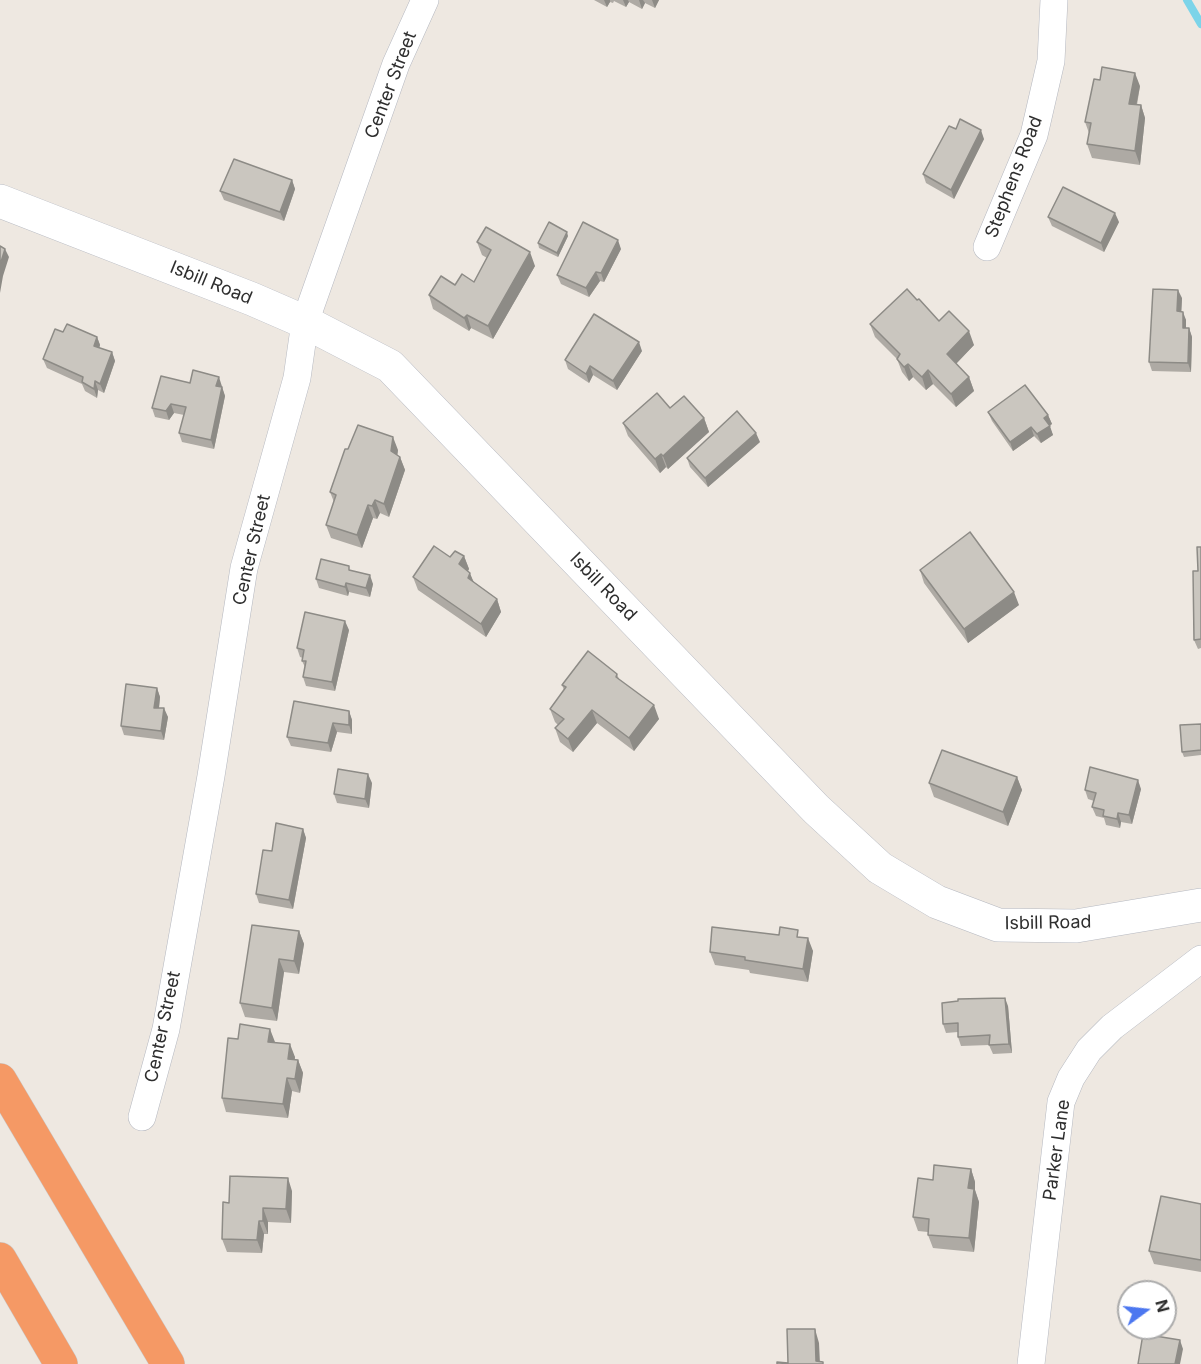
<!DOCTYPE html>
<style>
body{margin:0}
#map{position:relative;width:1201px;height:1364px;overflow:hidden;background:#eee8e1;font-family:Inter,sans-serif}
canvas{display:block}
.north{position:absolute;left:1117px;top:1280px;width:60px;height:60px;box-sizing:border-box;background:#fff;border:2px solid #ababab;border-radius:50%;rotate:75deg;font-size:16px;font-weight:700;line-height:24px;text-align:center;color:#2e2e2e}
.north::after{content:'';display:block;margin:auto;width:21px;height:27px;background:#4c77f0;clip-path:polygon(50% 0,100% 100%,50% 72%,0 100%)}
</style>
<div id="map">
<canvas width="1201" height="1364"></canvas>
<div class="north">N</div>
</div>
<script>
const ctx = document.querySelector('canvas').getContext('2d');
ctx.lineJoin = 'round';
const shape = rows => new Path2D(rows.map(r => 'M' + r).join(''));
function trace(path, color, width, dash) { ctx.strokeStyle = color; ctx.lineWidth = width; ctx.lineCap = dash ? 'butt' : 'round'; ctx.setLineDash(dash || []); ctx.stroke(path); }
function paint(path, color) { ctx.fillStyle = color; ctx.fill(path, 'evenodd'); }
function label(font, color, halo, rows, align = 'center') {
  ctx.font = font + ' Inter,sans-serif'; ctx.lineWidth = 5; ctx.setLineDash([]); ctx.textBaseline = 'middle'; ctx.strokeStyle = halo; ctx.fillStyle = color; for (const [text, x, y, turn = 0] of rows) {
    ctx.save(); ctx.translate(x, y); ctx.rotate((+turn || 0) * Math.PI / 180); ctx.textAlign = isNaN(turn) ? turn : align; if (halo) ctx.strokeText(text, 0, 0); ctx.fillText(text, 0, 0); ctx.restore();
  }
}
trace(shape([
 [1187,0,1201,24]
]), '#7cd4e9', 8);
const minor = shape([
 [987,247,1034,135,1051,61,1054,0],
 [142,1117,166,1029,211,776,244,568,297,378,305,322,396,64,425,0],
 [1031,1364,1061,1102,1071,1078,1089,1050,1112,1027,1201,959]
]);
const tertiary = shape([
 [0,201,252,299,305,322,390,366,816,809,880,868,937,902,998,925,1076,926,1201,905]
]);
const motorway = shape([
 [0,1080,168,1364],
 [0,1259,61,1364]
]);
trace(minor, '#b5b8c0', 28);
trace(tertiary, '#b5b8c0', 34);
trace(motorway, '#c9c9c9', 34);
trace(minor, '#fff', 27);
trace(tertiary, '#fff', 33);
trace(motorway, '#f59965', 33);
paint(shape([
 [594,0,659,0,655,8,645,3,642,9,629,2,626,7,614,1,613,3,610,2,607,7],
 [1140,86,1137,105,1141,105,1145,118,1140,165,1092,158,1087,144,1089,133,1085,122],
 [956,129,984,139,954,199,926,183,923,174],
 [292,180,295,189,284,221,224,200,220,191],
 [1048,217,1119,222,1104,252,1052,226],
 [568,236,558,257,539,248,538,243],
 [477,242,535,266,493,339,471,328,469,331,433,309,429,295,455,285,474,282,487,258,482,255],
 [621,249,604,282,600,281,589,297,561,284,557,275],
 [1182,298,1181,311,1186,320,1186,328,1189,328,1192,337,1191,372,1152,371,1149,362],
 [917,300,939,321,974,345,956,364,969,377,974,391,956,407,933,384,926,390,913,377,909,381,902,372,897,359,875,337,870,324],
 [63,332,97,337,100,345,99,348,112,352,115,361,104,393,98,390,97,398,85,391,82,384,47,368,43,359],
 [642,351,617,390,593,375,589,383,568,369,565,360],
 [190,383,222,386,222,388,225,396,214,449,182,442,179,433,184,415,174,413,169,420,155,417,152,408],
 [670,408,704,418,709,432,668,469,666,467,660,473,628,436,623,423],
 [988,412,1048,415,1052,424,1049,426,1053,435,1041,443,1034,436,1013,451,992,421],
 [760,442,708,487,690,467,687,458],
 [398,450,397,455,400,457,405,470,389,517,380,513,377,519,373,518,362,548,331,538,326,525,334,502,330,492],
 [1201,547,1201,648,1198,649,1194,640,1198,571],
 [464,556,469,569,468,571,474,582,497,599,501,612,486,637,418,590,413,577,450,557],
 [351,570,373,584,370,597,349,592,348,596,319,588,316,579],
 [920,570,1019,605,968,643,924,583],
 [349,630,335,691,306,686,303,677,305,667,302,661,303,658,300,657,297,648],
 [617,674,619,679,659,719,634,751,597,723,573,752,560,742,555,728,558,725,555,722,550,709,564,690,562,685],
 [157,688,160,697,159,708,168,717,164,740,124,735,121,726],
 [349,711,352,720,352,734,337,732,331,752,291,746,287,737],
 [1201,724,1201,755,1184,757,1182,752],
 [1017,777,1022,790,1008,826,934,797,929,783],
 [372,783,369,808,337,803,334,794],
 [1141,789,1132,824,1121,822,1120,828,1106,825,1104,818,1096,816,1092,807,1094,801,1088,799,1085,790],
 [303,829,306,838,293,909,259,903,256,894,272,851],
 [299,931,304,944,299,974,284,972,277,1021,245,1017,240,1003],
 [779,935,801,937,813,951,808,982,750,973,749,970,715,965,710,952],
 [1008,1006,1012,1053,993,1054,989,1045,961,1046,958,1037,958,1032,946,1033,943,1024],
 [275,1042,295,1057,295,1060,298,1060,303,1073,300,1093,292,1091,288,1118,226,1112,222,1098],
 [971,1169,975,1182,975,1190,979,1202,974,1252,933,1248,928,1235,928,1232,918,1231,913,1217,933,1180],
 [292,1191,291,1223,268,1222,268,1234,264,1234,262,1253,227,1252,222,1239,229,1203],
 [1201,1204,1201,1272,1154,1264,1149,1251]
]), '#aeaaa4');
paint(shape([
 [604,0,610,0,610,2,607,7],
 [623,0,628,0,629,2,626,7],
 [639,0,643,0,645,3,642,9],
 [652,0,659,0,655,8],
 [1135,73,1140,86,1134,117,1129,104],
 [1141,105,1145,118,1140,165,1135,151],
 [981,130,984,139,954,199,951,190],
 [292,180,295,189,284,221,280,212],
 [1115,213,1119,222,1104,252,1101,243],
 [567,232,568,236,558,257,557,253],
 [618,240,621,249,604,282,601,273],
 [5,249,9,257,3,276,0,293,0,265],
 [530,252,535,266,493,339,488,326],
 [596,272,600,281,589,297,586,288],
 [1178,290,1182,298,1181,320,1177,311],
 [1183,312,1186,320,1186,337,1183,328],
 [467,315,471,328,469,331,464,318],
 [1189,328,1192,337,1191,372,1188,363],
 [969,331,974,345,952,368,947,354],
 [97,337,100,345,97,355,94,346],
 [639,342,642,351,617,390,613,381],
 [112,352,115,361,104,393,100,384],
 [908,364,913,377,909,381,904,367],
 [590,366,593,375,589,383,586,374],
 [928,370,933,384,926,390,922,377],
 [219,377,225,396,214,449,211,440,216,386],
 [969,377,974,391,956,407,951,394],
 [95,381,98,390,97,398,94,389],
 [171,404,174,413,169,420,166,411],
 [1048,415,1052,424,1047,427,1044,418],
 [704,418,709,432,668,469,663,456],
 [1050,426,1053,435,1041,443,1037,434],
 [1031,427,1034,436,1013,451,1010,442],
 [756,433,760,442,708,487,705,478],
 [393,437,398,450,396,465,391,451],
 [661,454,666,467,660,473,655,459],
 [400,457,405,470,389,517,384,504],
 [375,500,380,513,377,519,372,506],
 [368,505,373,518,362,548,357,535],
 [464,556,469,569,464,577,459,564],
 [470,573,475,586,468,578],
 [370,575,373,584,370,597,366,588],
 [346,583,349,592,348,596,345,587],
 [1014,592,1019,605,968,643,964,629],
 [497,599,501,612,486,637,481,624],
 [345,621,349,630,335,691,332,682],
 [157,688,160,697,158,717,154,708],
 [654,705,659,719,634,751,629,738],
 [164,708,168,717,164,740,161,731],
 [592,710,597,723,573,752,568,739],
 [349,711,352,720,352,734,349,725],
 [333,723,337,732,331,752,328,743],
 [368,774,372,783,369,808,365,799],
 [1017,777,1022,790,1008,826,1003,812],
 [1138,780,1141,789,1132,824,1129,815],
 [1118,813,1121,822,1120,828,1117,819],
 [303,829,306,838,293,909,289,900],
 [299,931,304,944,299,974,294,961],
 [808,938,813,951,808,982,803,969],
 [279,959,284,972,277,1021,272,1008],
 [1005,998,1008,1006,1012,1053,1009,1044],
 [270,1029,275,1042,268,1042],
 [290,1044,295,1057,292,1072,288,1059],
 [298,1060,303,1073,300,1093,295,1079],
 [287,1078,292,1091,288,1118,283,1104],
 [971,1169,975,1182,975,1190,979,1202,974,1252,969,1238,968,1188],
 [288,1178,292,1191,291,1223,286,1209],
 [263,1208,268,1222,268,1234,263,1221],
 [259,1221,264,1234,262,1253,257,1240],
 [815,1329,819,1343,820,1364,816,1361],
 [1180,1340,1183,1349,1180,1364,1175,1364]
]), '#8d8b86');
const building = shape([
 [1102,67,1135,73,1129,104,1141,105,1135,151,1087,144,1091,123,1085,122,1094,79,1100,80,1102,67],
 [960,119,981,130,951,190,923,174,949,126,956,129,960,119],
 [234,159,292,180,280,212,220,191,234,159],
 [1063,187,1115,213,1101,243,1048,217,1063,187],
 [549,222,567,232,557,253,538,243,549,222],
 [583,222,618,240,601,273,596,272,586,288,557,275,583,222],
 [486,227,530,252,488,326,467,315,464,318,429,295,441,276,455,285,462,274,474,282,491,250,477,242,486,227],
 [0,246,5,249,0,265,0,246],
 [907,289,917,300,919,299,939,321,949,311,969,331,947,354,969,377,951,394,928,370,922,377,908,364,904,367,897,359,900,354,870,324,907,289],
 [1153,289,1178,290,1177,311,1183,312,1183,328,1189,328,1188,363,1149,362,1153,289],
 [594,314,639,342,613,381,590,366,586,374,565,360,594,314],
 [67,324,97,337,94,346,112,352,100,384,95,381,94,389,82,382,83,377,43,359,55,329,63,332,67,324],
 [193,370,219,377,216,386,222,387,211,440,179,433,186,407,171,404,166,411,152,408,161,376,190,383,193,370],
 [1025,385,1048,415,1044,418,1050,426,1037,434,1031,427,1010,442,988,412,1025,385],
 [657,393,670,408,684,396,704,418,663,456,661,454,655,459,623,423,657,393],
 [737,411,756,433,705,478,687,458,737,411],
 [358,425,393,437,391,451,400,457,384,504,375,500,372,506,368,505,357,535,326,525,336,495,330,492,345,449,348,449,358,425],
 [970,532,1014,592,964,629,920,570,970,532],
 [434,546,450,557,455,551,464,556,459,564,470,573,468,578,497,599,481,624,413,577,434,546],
 [1197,547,1201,547,1201,639,1194,640,1193,571,1198,571,1197,547],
 [321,559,349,566,349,570,370,575,366,588,346,583,345,587,316,579,321,559],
 [305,612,345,621,332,682,303,677,306,661,302,661,304,650,297,648,305,612],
 [588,651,617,674,616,677,654,705,629,738,592,710,568,739,555,728,564,719,550,709,566,687,562,685,588,651],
 [126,684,157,688,154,708,164,708,161,731,121,726,126,684],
 [294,701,349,711,349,725,333,723,328,743,287,737,294,701],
 [1201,724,1201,750,1182,752,1180,725,1201,724],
 [942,750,1017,777,1003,812,929,783,942,750],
 [1090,767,1138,780,1129,815,1118,813,1117,819,1103,816,1104,810,1092,807,1096,793,1085,790,1090,767],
 [338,769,368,774,365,799,334,794,338,769],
 [276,823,303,829,289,900,256,894,263,850,272,851,276,823],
 [252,925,299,931,294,961,279,959,272,1008,240,1003,252,925],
 [712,927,779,935,780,927,798,930,797,937,808,938,803,969,745,960,745,957,710,952,712,927],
 [1005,998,1009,1044,989,1045,990,1035,958,1037,958,1023,943,1024,942,1003,958,1001,958,999,1005,998],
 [240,1024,270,1029,268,1042,290,1044,288,1059,298,1060,295,1079,287,1078,283,1104,222,1098,228,1038,238,1039,240,1024],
 [934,1165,971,1169,968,1188,974,1189,969,1238,928,1235,929,1219,913,1217,918,1178,933,1180,934,1165],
 [230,1176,288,1178,286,1209,263,1208,263,1221,259,1221,257,1240,222,1239,223,1202,229,1203,230,1176],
 [1161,1196,1201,1204,1201,1260,1149,1251,1161,1196],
 [787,1329,815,1329,816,1361,823,1362,823,1364,777,1364,777,1362,788,1363,787,1329],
 [1143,1334,1180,1340,1175,1364,1138,1364,1143,1334]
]);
paint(building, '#cac6bf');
trace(building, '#8d8b86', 1.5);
label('18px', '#2e2e2e', '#fff', [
 ["Center Street",391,85,-69],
 ["Stephens Road",1014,177,-69],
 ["Isbill Road",211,283,22],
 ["Center Street",252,550,-77],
 ["Isbill Road",603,587,46],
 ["Isbill Road",1048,923,-1],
 ["Center Street",163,1027,-78],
 ["Parker Lane",1057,1150,-82]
]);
</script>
